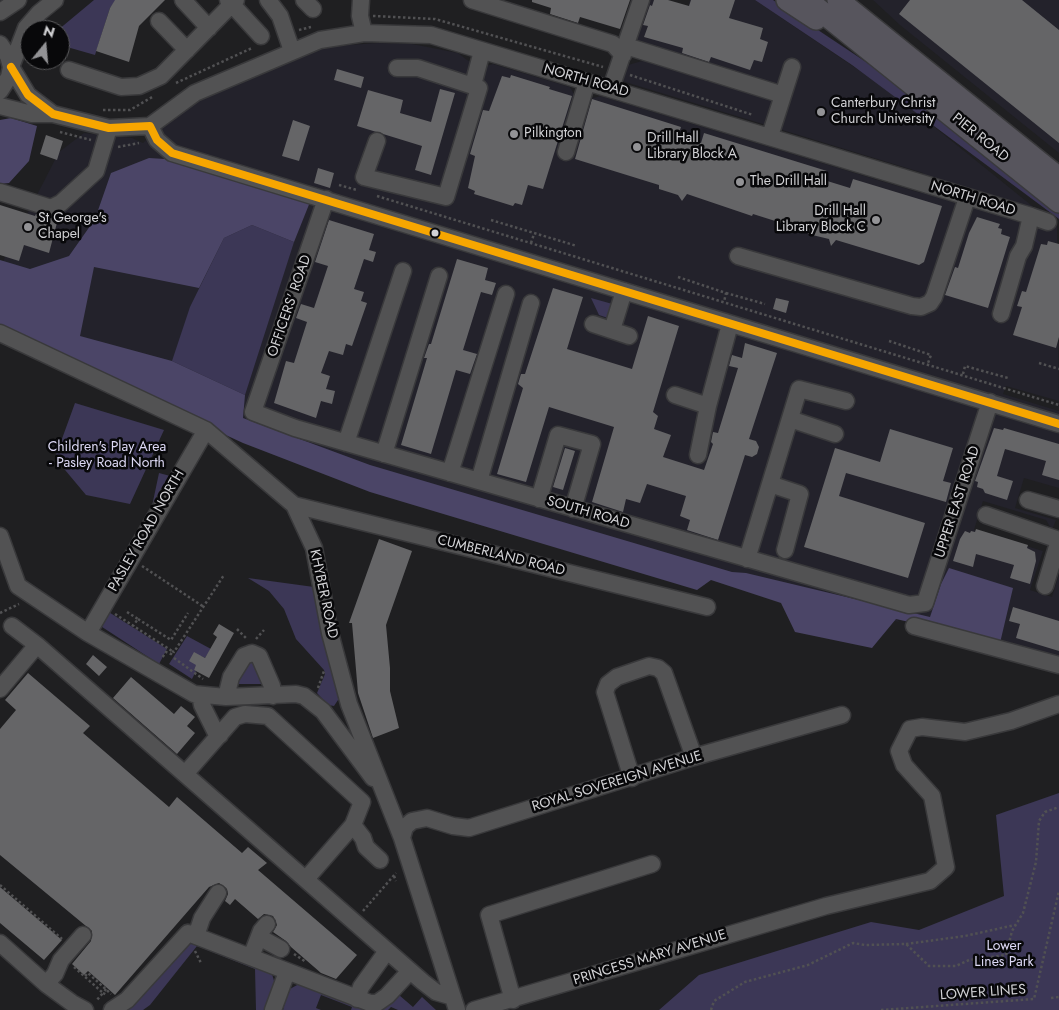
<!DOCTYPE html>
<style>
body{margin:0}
#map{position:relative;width:1059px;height:1010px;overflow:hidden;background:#1f1f21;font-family:Jost,sans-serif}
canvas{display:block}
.north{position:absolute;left:20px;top:20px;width:50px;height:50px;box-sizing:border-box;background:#08080a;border:1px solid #59595b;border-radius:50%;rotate:17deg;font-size:14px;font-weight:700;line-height:20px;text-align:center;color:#d2d2d5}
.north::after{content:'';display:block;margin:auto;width:18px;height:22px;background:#939396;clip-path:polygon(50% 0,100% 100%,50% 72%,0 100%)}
</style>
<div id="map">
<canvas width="1059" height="1010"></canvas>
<div class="north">N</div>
</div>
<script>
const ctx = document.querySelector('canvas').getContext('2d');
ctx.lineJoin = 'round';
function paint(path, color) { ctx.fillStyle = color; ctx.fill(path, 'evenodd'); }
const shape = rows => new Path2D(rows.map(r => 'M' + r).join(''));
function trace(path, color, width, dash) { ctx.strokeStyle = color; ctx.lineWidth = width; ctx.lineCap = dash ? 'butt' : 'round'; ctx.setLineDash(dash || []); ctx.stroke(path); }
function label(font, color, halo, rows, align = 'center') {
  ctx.font = font + ' Jost,sans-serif'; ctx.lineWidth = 5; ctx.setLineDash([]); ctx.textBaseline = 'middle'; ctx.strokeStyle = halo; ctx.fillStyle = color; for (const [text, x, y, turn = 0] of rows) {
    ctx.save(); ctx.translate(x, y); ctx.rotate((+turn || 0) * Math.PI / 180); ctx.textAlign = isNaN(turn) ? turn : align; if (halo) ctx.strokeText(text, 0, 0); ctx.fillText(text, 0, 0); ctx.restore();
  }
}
paint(shape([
 [647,0,660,0,688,8,690,0,755,0,891,92,1057,226,1059,401,1006,386,1003,394,1059,411,1059,488,1024,478,1015,508,1056,520,1052,530,1046,520,983,501,974,530,1043,551,1030,590,1052,597,1059,574,1059,659,897,619,899,622,644,556,405,483,0,330,0,267,59,152,84,133,132,138,143,143,176,112,192,102,314,51,319,51,319,47,378,43,412,44,458,53,467,60,482,67,493,64,570,87,578,102,601,96,921,193,923,173,622,81,628,65,642,61,635,46,637,29],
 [873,0,1059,0,1059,153,900,25]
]), '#23222b');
paint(shape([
 [94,0,116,0,110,8,95,55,60,45,60,30,58,30],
 [755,0,773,0,887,76,1059,213,1059,219,852,65],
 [252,225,294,242,245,395,172,361,190,307,224,238],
 [591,298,616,305,611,319,599,315],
 [75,403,164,430,130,504,86,495,55,458],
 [159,473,174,477,149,520,145,516,152,506],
 [248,578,314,587,319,620,340,697,334,706,328,705,317,693,325,674,324,670,296,639,284,609,269,591],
 [104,609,167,649,159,664,99,625],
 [187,636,211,649,205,658,201,656,194,670,196,671,192,679,169,664],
 [253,659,264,684,236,684,247,660],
 [1059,793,1059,1010,659,1010,699,975,871,922,919,930,1004,896,996,815],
 [189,940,272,974,275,984,267,1010,256,1010,255,969,197,946,150,1005,143,1010,124,1010],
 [299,984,368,1010,351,1010,352,1007,321,995,316,1008,321,1010,283,1010,288,990],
 [399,995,413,1007,422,997,436,1010,398,1010,391,1007,388,1010,380,1010,392,1003]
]), '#3c3756');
paint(shape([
 [11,118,37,126,29,161,9,183,0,184,0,120],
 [149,158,165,159,310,202,294,242,252,225,224,238,199,288,94,267,80,336,172,361,245,395,243,418,370,465,732,572,746,573,930,617,941,584,949,568,1013,588,1000,643,896,619,872,648,795,632,781,603,711,580,697,590,370,492,243,443,0,331,0,260,30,269,69,256,95,219,111,173]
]), '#4b4567');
paint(shape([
 [115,0,165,0,139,26,129,62,96,51,110,8],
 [532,0,630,0,620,29,580,17,578,23,550,14,551,8,532,2],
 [654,0,668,0,689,6,691,0,735,0,729,18,763,28,760,39,768,42,762,62,754,60,750,70,711,57,709,62,682,53,683,48,644,37,648,26,643,25,650,5,652,6],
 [910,0,1022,0,1059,30,1059,143,899,14],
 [337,69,364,77,361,88,334,80],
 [511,75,550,87,549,89,572,96,543,189,528,185,522,205,515,203,513,206,474,194,475,191,468,188,475,156,470,154,483,110,489,111,502,76,510,78],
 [440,89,455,93,431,175,415,170,422,146,357,126,368,90,403,100,400,113,431,122],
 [592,99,681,127,678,136,701,143,704,133,827,171,824,180,850,188,853,179,942,206,924,262,919,265,836,240,831,246,829,239,808,234,807,231,753,214,752,216,687,194,682,201,678,195,659,189,659,185,575,159],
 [293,120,310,126,299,161,282,156],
 [46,135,63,141,57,160,40,154],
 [318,168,334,173,330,188,314,183],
 [0,205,35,216,36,214,58,219,49,253,24,245,19,261,0,255],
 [977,217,1000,224,998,228,1002,229,1001,234,1010,237,988,308,945,295,955,267,958,268,969,233],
 [329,220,374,234,369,250,376,252,373,262,364,259,354,289,364,292,361,301,367,303,352,346,346,344,343,355,329,351,321,373,330,376,326,389,335,391,332,404,321,401,316,418,274,403,286,361,294,363,307,322,296,318,301,304,314,308,328,266,315,262],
 [1048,241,1059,244,1059,337,1056,348,1013,335,1022,307,1017,306,1022,291,1026,292,1041,244,1047,245],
 [457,259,488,268,485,280,496,283,492,295,481,292,463,350,477,354,470,374,456,370,431,454,401,445,427,358,424,358,429,344,431,344],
 [553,288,583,297,567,349,632,369,648,316,679,326,653,412,658,416,654,429,671,435,663,457,704,470,713,444,711,442,713,432,718,433,738,368,729,366,732,355,742,358,745,343,777,353,749,439,756,441,759,447,757,454,752,457,745,455,718,540,687,530,690,520,680,516,686,496,647,484,640,503,626,499,623,512,592,502,614,427,549,407,526,482,497,474,523,388,518,384,521,374,525,374],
 [776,298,789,301,786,313,773,309],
 [994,428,1003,430,1004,428,1059,444,1059,480,1042,475,1046,461,1005,449,997,476,1013,481,1007,500,985,493,983,489,977,487,978,482,975,481],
 [890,429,953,448,943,481,951,483,946,502,846,473,839,496,925,523,908,578,804,547,835,448,880,462],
 [565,448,575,451,563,490,553,487],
 [976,529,1028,545,1027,548,1035,552,1036,561,1030,584,1010,578,1014,565,976,554,973,567,953,561,960,539,965,531,970,533,971,531,975,532],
 [379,539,412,551,386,625,390,668,390,691,399,728,373,738,358,693,352,623,349,623],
 [1013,607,1059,621,1059,651,1016,638,1020,624,1009,621],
 [219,624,234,633,209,678,194,670,196,665,189,661,194,652,205,658,217,637,213,634],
 [93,655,107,667,99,676,86,664],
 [28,673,90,726,83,733,169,807,177,797,242,853,248,847,267,863,258,870,357,955,336,979,321,973,291,947,286,941,273,932,277,925,273,916,264,914,258,919,235,899,230,905,225,901,228,894,227,889,219,883,209,887,115,995,88,971,84,975,72,964,91,941,92,931,0,855,0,729,16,710,5,700],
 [131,677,174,714,181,706,195,717,187,726,195,733,177,754,113,698],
 [0,887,62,940,44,960,0,923]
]), '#656567');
const minor = shape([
 [183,0,209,28],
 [228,0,261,36],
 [268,0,280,16,292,51],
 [304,0,313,9],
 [361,0,360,16,364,33],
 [472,0,613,44,623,55],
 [0,12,18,0],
 [159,21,187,50],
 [0,44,8,56,11,67,9,77,0,91],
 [626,46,783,95],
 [11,67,26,28,39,13,55,0],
 [11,67,28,95,53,114],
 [69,70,121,87,139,86,161,76,236,0],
 [473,85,482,51],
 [611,88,641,0],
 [0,106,32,114,53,114,109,128,150,126,195,93,320,40,364,33,431,35,1031,216,1024,246,1018,256,1001,314],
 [150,126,157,140,172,153,1059,424],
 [770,136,792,67],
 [377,141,364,177,446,197,479,88,418,68,397,68],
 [566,152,587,82],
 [0,192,51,208,61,203,96,171,109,128],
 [326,199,253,412,295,428,909,605,925,603,990,402],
 [1031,216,1048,222],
 [738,256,912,306,921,307,930,303,934,297,967,198],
 [593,324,629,336],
 [612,330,624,291],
 [0,333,206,430,294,505,314,548,330,633,349,704,402,838,457,1010],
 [675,395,708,406,730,324],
 [790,419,835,434],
 [346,443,403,271],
 [384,454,439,276],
 [698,455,708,406],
 [450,473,506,294],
 [479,481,531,303],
 [770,484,800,494,785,550],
 [539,499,558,435,592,444,573,509],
 [1028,500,1059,509],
 [294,505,707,607],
 [986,515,1059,540],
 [0,536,18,586,88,633,194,694,226,697,296,694,304,696,323,711,373,778],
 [747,559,799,389,846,401],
 [1045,586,1059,540],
 [12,626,37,645],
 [914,626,1059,665],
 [88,633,206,430],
 [0,689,37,645,423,982,436,992,453,997],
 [200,695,202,705,215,731,220,735],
 [226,697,231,677,244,656,252,653,259,656,272,686,273,696],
 [185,774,235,717,245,714,268,716,362,802,353,825,306,879],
 [632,778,605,692,608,684,617,677,649,666,658,668,664,673,694,757],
 [353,825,363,838,366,847,380,860],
 [402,838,405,827,412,821,427,818,453,826,469,828,694,757,842,715],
 [196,936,202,918,218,893],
 [259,937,281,949],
 [0,943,46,984,72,1003,85,1010],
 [251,957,261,931,267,924],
 [46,984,55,974,61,960,83,935],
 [357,999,361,987,387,951],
 [513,1000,489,915,652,864],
 [112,1010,127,1000,188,933,370,1003,377,1003,387,996,410,971],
 [273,1010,287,972],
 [474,1010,826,906,930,881,946,867,932,796,904,765,899,751,910,729,922,727,965,732,1011,721,1059,704]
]);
const major = shape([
 [787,0,816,19],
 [807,0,1059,202],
 [838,0,1059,178]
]);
trace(minor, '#39393b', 19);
trace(major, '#39393b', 24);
trace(shape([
 [373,16,435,19,603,67],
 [299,30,311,27],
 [630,75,753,115],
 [176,83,252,48],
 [103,110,130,110,154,96],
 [60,132,91,140],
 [118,147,139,143],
 [339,185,357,190],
 [377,196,1059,405],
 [491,220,577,246],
 [531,243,534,234],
 [678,277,726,293,724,302],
 [726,293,765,304],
 [889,341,931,355,928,363],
 [1039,363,1059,369],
 [963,374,965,366,1008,378],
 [142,566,204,607],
 [127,612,138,619,133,626],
 [0,613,19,604],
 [115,614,172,651,171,654,166,652,162,658],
 [138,619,171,640,188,613],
 [237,629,246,638],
 [256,639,264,630],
 [172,651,174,652,224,575],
 [174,658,203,679],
 [318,688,324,671],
 [394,876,396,881],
 [0,885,62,939],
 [363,911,396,873],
 [906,944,965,936,1015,925],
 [195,951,201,963],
 [294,954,306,962],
 [74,967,103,993,96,1001],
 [85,976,88,973,111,994],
 [106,989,103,993,107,995],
 [1051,998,1059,997],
 [711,1010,714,1001,745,982,808,965,853,943,865,945,906,944,929,966,956,966,969,960,1006,955,1012,931,1023,913,1036,862,1039,821,1045,812,1059,807],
 [881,1010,1034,999,1059,891]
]), '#515153', 2.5, [2.5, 2.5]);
trace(minor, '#525253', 16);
trace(major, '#57555d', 21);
trace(shape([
 [11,67,28,95,53,114,109,128,150,126,157,140,172,153,1059,424]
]), '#f7a600', 8);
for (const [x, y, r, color] of [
 [821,112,5,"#939396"],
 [514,134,5,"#939396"],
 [637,147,5,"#939396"],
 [740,182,5,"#939396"],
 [876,220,5,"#939396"],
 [28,227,5,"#939396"],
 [435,233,4.5,"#d2d2d5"]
]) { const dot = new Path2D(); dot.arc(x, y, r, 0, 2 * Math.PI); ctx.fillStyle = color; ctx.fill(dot); trace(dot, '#08080a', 2); }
label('14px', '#d2d2d5', '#08080a', [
 ["NORTH ROAD",586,81,16],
 ["PIER ROAD",980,138,39],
 ["NORTH ROAD",973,199,17],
 ["OFFICERS' ROAD",290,306,-71],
 ["UPPER EAST ROAD",958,502,-72],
 ["SOUTH ROAD",588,513,16],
 ["PASLEY ROAD NORTH",147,531,-60],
 ["CUMBERLAND ROAD",501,556,14],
 ["KHYBER ROAD",323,594,78],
 ["ROYAL SOVEREIGN AVENUE",617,782,-17],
 ["PRINCESS MARY AVENUE",650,958,-17],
 ["LOWER LINES",983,993,-4]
]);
label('14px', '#d2d2d5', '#08080a', [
 ["Canterbury Christ",831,104],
 ["Church University",831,120],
 ["Pilkington",524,134],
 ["Drill Hall",647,139],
 ["Library Block A",647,155],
 ["The Drill Hall",750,182],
 ["Drill Hall",866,212,"right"],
 ["Library Block C",866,228,"right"],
 ["St George's",38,219],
 ["Chapel",38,235]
], 'left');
label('14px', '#ddd9f5', '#08080a', [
 ["Children's Play Area",107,448],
 ["- Pasley Road North",107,464],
 ["Lower",1004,947],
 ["Lines Park",1004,963]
]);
</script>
